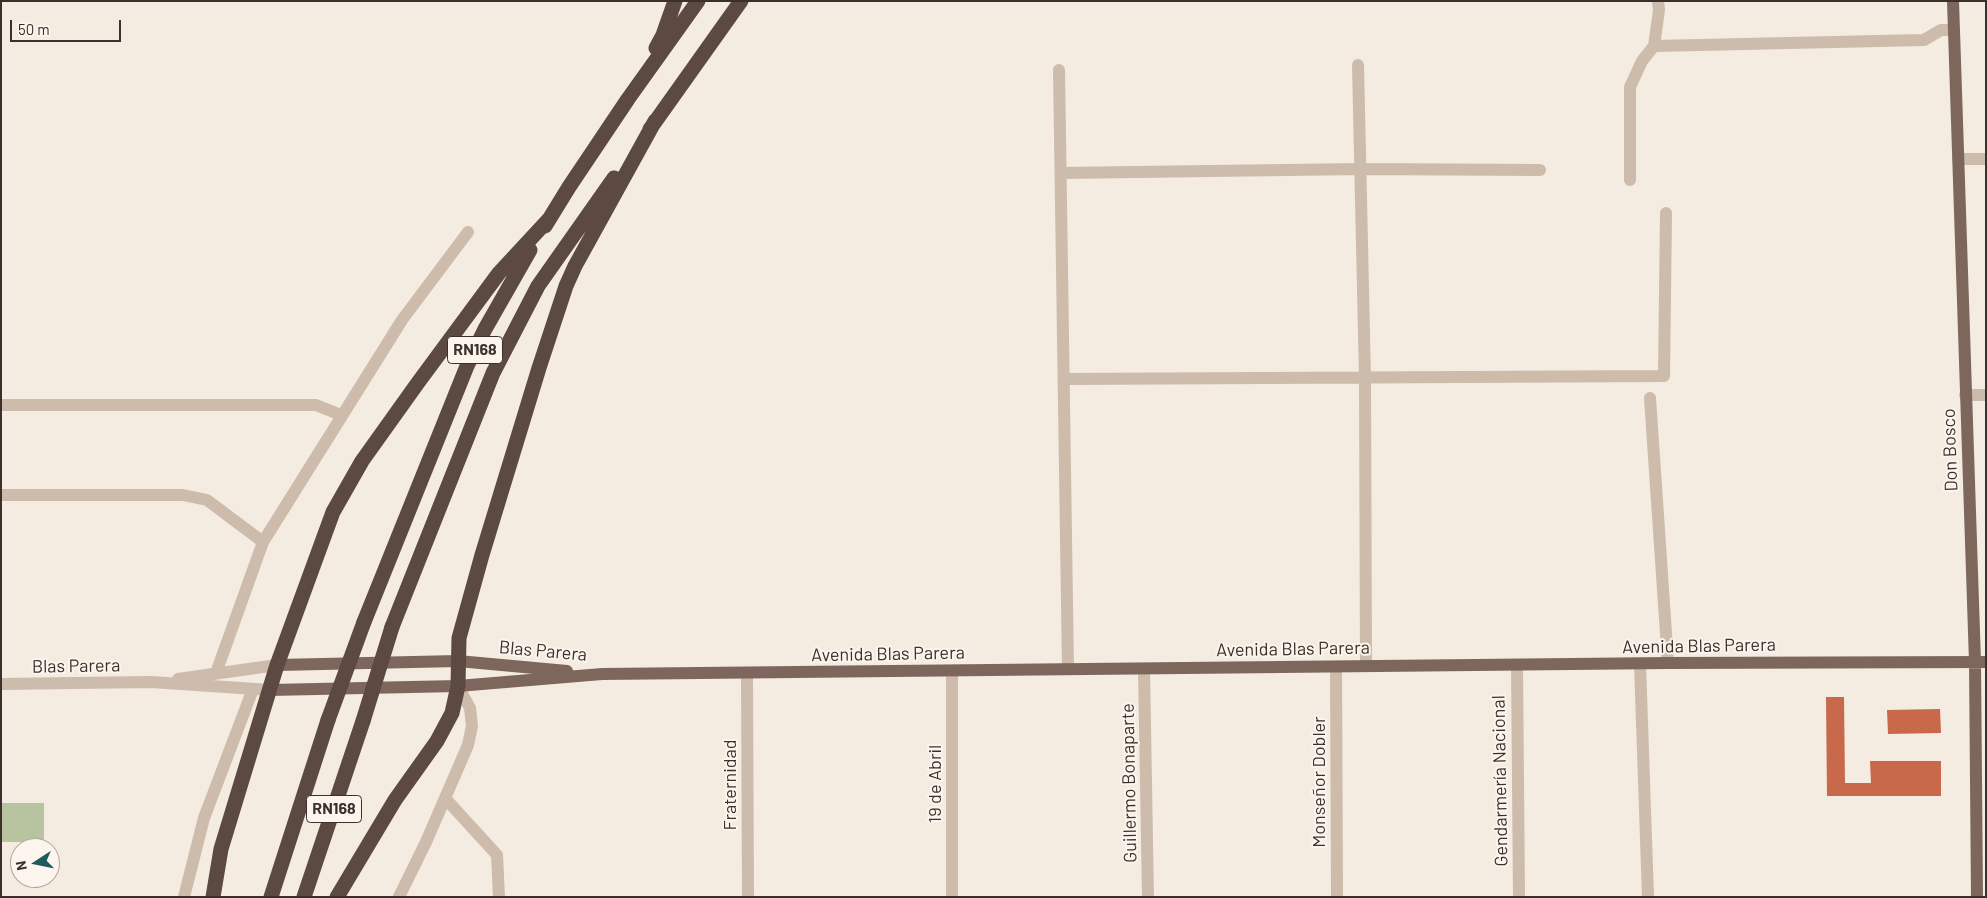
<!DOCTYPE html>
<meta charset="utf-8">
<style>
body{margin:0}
#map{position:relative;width:1987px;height:898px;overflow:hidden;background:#f4ebe1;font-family:Barlow,sans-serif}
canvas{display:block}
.frame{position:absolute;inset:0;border:2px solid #3b302b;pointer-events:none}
.north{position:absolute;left:10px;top:838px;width:50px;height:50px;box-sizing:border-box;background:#fbf5ee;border:1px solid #aea6a0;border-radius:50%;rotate:259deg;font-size:14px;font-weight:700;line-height:20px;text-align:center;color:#3b302b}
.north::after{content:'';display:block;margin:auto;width:18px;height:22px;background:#1f5a5e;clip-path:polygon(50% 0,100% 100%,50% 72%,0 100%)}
.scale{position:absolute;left:10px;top:20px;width:111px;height:22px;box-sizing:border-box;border:2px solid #3b302b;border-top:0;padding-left:6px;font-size:15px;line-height:18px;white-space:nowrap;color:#3b302b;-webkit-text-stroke:4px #fbf5ee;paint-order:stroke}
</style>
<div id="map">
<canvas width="1987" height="898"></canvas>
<div class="frame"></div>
<div class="north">N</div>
<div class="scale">50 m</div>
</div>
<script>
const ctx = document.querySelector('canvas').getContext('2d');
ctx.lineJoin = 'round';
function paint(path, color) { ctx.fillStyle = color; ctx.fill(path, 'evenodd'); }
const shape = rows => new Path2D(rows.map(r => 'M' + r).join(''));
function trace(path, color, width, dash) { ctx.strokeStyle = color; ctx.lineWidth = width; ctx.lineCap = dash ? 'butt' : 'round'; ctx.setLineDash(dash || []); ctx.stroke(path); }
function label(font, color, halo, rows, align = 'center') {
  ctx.font = font + ' Barlow,sans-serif'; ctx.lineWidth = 4; ctx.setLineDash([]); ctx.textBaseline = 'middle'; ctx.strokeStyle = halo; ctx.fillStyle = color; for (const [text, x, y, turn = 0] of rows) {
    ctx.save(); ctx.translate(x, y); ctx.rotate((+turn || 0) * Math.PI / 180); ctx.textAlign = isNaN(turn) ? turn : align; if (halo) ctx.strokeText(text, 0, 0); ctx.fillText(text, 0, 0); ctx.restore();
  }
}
paint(shape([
 [1,803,44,803,44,842,1,842]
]), '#b8c4a0');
paint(shape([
 [1826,697,1844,697,1845,783,1871,783,1870,761,1941,761,1941,796,1827,796],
 [1940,709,1941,733,1888,734,1887,710]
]), '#c8694b');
trace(shape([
 [1654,46,1924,40,1941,30,1954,30],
 [1358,65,1365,378,1366,666],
 [1059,70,1068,669],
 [1958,159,1986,159],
 [1061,173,1361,169,1540,170],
 [1630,180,1630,87,1642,61,1654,46,1659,10,1658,1],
 [1064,379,1664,376,1666,213],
 [1965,395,1986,395],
 [1650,398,1668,663],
 [1,405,316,405,341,415],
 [1,495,183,495,207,500,263,542],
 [1640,664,1648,897],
 [1517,665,1519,897],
 [1336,667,1337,897],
 [1144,669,1148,897],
 [952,671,952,897],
 [216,673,263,542,402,320,468,232],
 [747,674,748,897],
 [178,679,277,665],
 [1,684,151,682,270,690],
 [445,798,497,855,499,897],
 [184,897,204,818,253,689],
 [399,897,426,842,468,745,472,726,470,708,458,686]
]), '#cdbbac', 12);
trace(shape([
 [1953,1,1975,662,1977,897],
 [277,665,458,661,567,671],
 [270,690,458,686,602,674,1668,663,1986,662]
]), '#7d675c', 12);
trace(shape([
 [656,48,663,35,675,1],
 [650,129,741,1],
 [545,226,569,187,628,99,698,1],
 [364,622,467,366,485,329,530,250],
 [392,627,493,373,538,286,614,178],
 [213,897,221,849,277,665,333,512,362,461,417,384,499,273,550,218],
 [271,897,328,720],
 [304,897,363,721],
 [337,897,395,800,437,741,452,713,458,686,459,638,482,555,539,368,566,286,575,266,655,121]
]), '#5c4a42', 15);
trace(shape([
 [328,720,364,622],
 [363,721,392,627]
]), '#5c4a42', 15);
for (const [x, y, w] of [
 [475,350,55],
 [334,809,55]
]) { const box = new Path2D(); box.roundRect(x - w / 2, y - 13.5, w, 27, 4); ctx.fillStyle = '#fbf5ee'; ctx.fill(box); trace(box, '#3b302b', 1); }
label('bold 16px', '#3b302b', null, [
 ["RN168",475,350],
 ["RN168",334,809]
]);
label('18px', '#3b302b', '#fbf5ee', [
 ["Don Bosco",1950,450,-92],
 ["Avenida Blas Parera",1699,646,-1],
 ["Avenida Blas Parera",1293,649,-1],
 ["Blas Parera",543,651,5],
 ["Avenida Blas Parera",888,654,-1],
 ["Blas Parera",76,666,-1],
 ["Gendarmería Nacional",1500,781,-91],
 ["Monseñor Dobler",1319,782,-90],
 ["Guillermo Bonaparte",1129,783,-91],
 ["19 de Abril",935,784,-90],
 ["Fraternidad",730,785,-90]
]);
</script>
